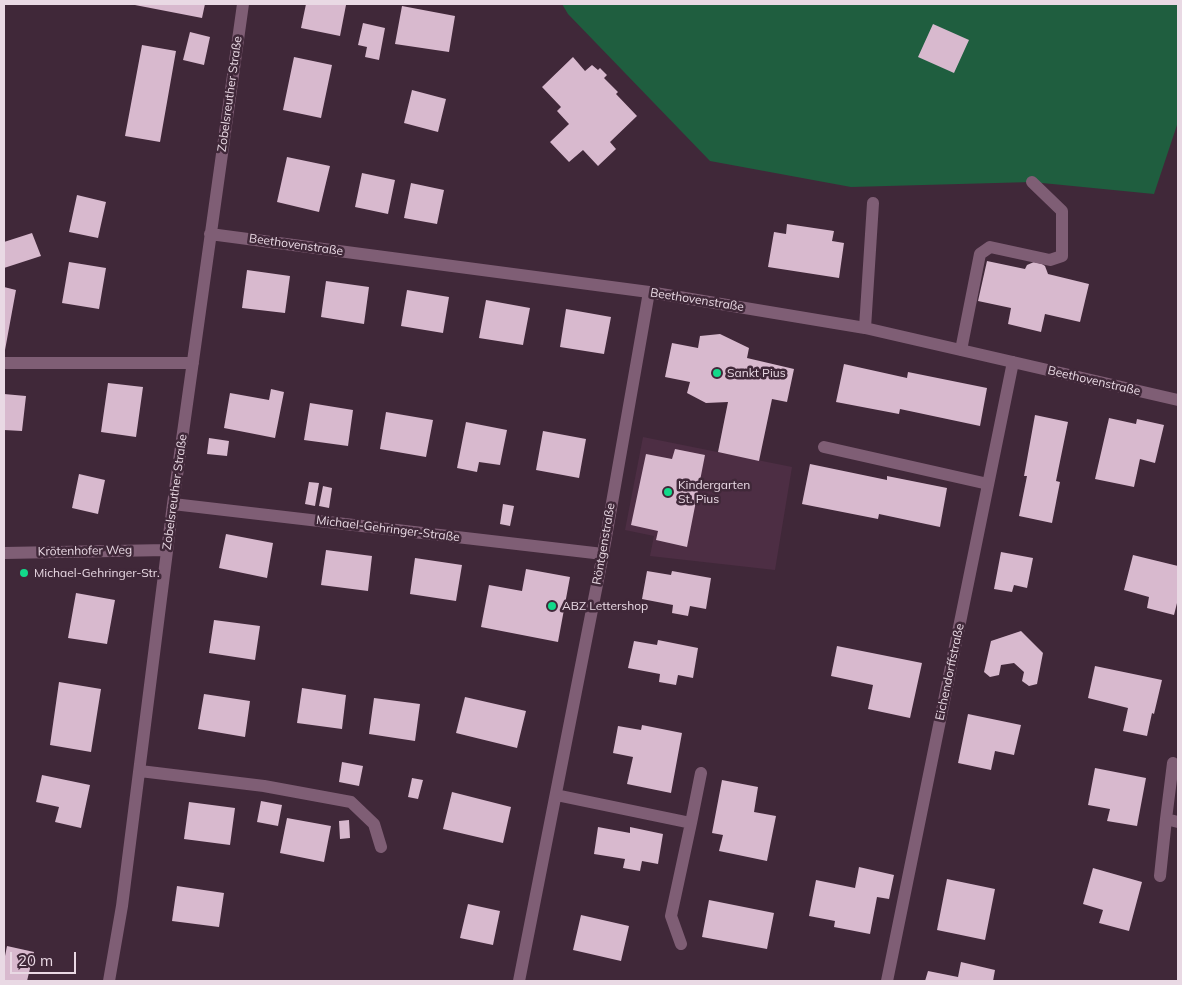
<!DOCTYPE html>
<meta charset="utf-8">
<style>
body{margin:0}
#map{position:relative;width:1182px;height:985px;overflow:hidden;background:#402839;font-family:Mulish,sans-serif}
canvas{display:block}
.frame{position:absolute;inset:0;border:5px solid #e9d9e4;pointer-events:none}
.scale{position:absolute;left:10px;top:952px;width:66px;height:22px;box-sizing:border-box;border:2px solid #e9d9e4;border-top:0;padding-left:6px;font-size:15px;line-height:18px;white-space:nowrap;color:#e9d9e4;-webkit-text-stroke:4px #402839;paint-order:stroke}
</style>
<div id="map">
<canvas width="1182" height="985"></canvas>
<div class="frame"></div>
<div class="scale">20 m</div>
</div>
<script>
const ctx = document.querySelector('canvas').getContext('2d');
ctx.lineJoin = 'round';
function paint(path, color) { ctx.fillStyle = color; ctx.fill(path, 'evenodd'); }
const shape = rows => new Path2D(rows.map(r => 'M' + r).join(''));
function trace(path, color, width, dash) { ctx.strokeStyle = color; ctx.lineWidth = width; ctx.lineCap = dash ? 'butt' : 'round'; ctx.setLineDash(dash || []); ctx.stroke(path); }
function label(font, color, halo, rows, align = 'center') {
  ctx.font = font + ' Mulish,sans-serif'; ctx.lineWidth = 5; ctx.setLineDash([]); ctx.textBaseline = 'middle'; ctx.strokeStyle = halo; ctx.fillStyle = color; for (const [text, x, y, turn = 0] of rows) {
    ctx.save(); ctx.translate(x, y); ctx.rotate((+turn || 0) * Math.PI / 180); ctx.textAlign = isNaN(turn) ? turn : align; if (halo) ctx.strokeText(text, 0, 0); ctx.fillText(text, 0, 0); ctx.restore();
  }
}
paint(shape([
 [643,437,792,467,775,570,650,556,654,536,625,530]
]), '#4d2e44');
paint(shape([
 [562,4,1178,4,1178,122,1154,194,1032,182,851,187,710,161,568,14]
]), '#1f5e3f');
paint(shape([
 [135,4,205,4,202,18,135,5],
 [306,4,338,4,346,5,340,36,301,28],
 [402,6,455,16,449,52,395,44],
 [363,23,385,28,379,60,365,57,367,47,358,45],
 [933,24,969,40,954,73,918,57],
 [190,32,210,37,204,65,183,60],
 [142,45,176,51,160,142,125,136],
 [294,57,332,65,321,118,283,110],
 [573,57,585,71,592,65,598,70,600,68,607,75,604,78,618,92,616,94,637,116,610,142,616,149,598,166,583,150,569,162,550,142,569,124,557,111,561,107,542,87],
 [412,90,446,99,438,132,404,123],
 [287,157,330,166,319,212,277,202],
 [362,173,395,180,388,214,355,207],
 [411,183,444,190,437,224,404,218],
 [77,195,106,202,98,238,69,232],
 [787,224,834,231,832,241,844,243,839,278,768,267,774,232,786,234],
 [32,233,41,256,4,268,4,242],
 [987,261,1025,269,1027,265,1034,262,1042,264,1045,266,1048,274,1089,284,1080,322,1045,314,1041,332,1008,324,1011,308,978,301],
 [69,262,106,268,99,309,62,303],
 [247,270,290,276,285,313,242,308],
 [326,281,369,287,364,324,321,317],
 [4,287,16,290,5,350,4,350],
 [407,290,449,297,443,333,401,326],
 [486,300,530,308,523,345,479,338],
 [566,309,611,317,604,354,560,347],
 [720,334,749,348,747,358,794,369,787,402,772,399,759,461,718,452,728,402,706,403,687,393,690,382,665,377,672,343,698,348,700,336],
 [844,364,907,378,908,372,987,388,980,426,900,409,899,414,836,402],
 [108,383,143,387,136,437,101,432],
 [271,389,284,392,275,438,224,428,230,393,269,400],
 [4,394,26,396,22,431,4,430],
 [310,403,353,410,348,446,304,440],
 [386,412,433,420,426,457,380,449],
 [1035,415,1068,422,1056,481,1060,482,1052,523,1019,516,1027,476,1024,476],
 [1109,418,1136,424,1137,419,1164,425,1155,463,1140,459,1134,487,1095,479],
 [466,422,507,430,500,465,479,462,477,472,457,468],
 [543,431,586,439,579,478,536,470],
 [209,438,229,441,227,456,207,454],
 [675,449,705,455,687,547,656,540,658,531,631,525,646,454,672,459],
 [810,464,887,480,887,476,947,488,940,527,879,514,878,519,802,504],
 [79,474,105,480,98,514,72,508],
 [309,482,319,483,315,506,305,504],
 [323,486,332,488,329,508,319,506],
 [503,504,514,506,510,526,500,524],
 [226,534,273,543,267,578,219,568],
 [326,550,372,556,368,591,321,585],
 [1001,552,1033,558,1027,588,1014,585,1012,592,994,589],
 [1133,555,1178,566,1178,599,1174,615,1147,608,1149,597,1124,590],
 [415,558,462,565,456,601,410,594],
 [526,569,570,577,558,642,481,627,489,585,522,591],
 [647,571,671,575,672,571,711,578,706,609,690,606,688,616,672,613,673,605,642,599],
 [76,593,115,600,107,644,68,638],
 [214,620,260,626,255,660,209,653],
 [1021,631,1043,653,1037,684,1029,686,1022,681,1024,672,1014,663,1001,665,999,675,990,677,984,672,991,641],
 [658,640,698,648,693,678,678,675,676,685,659,682,660,674,628,668,634,641,657,645],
 [837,646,922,663,910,718,868,709,873,685,831,676],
 [1095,666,1162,680,1154,714,1152,713,1147,736,1123,731,1128,708,1088,698],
 [59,682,101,689,91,752,50,745],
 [302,688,346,695,342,729,297,723],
 [204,694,250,701,245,737,198,729],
 [465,697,526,711,517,748,456,733],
 [374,698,420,704,415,741,369,734],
 [968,714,1021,725,1014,755,995,751,991,770,958,763],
 [642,725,682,733,671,793,627,784,633,757,613,753,618,726,641,730],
 [342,762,363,766,359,786,339,782],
 [1095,768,1146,778,1137,826,1107,821,1110,809,1088,805],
 [42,775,90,785,81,828,55,822,59,807,36,802],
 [412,778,423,780,418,799,408,797],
 [722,780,758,787,754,812,776,816,767,861,719,851,723,835,712,833],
 [452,792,511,807,503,843,443,829],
 [261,801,282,805,278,826,257,822],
 [189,802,235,808,230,845,184,839],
 [287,818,331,826,324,862,280,853],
 [349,820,350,838,340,839,339,821],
 [598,827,630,833,630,827,663,834,658,864,642,861,640,871,623,868,625,859,594,854],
 [859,867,894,875,889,899,877,897,870,934,834,927,835,921,809,916,816,880,855,888],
 [1093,868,1142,882,1129,931,1099,923,1103,910,1083,904],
 [947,879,995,889,985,940,937,930],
 [177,886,224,893,219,927,172,921],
 [709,900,774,913,767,949,702,937],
 [468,904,500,911,493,945,460,938],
 [581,915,629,926,621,961,573,950],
 [7,946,34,952,27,981,4,981,4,961],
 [961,962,995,970,993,981,925,981,928,971,958,977]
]), '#d8b9ce');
trace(shape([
 [210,234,649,292,865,328,1178,400],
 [865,328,873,203],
 [961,350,980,254,990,247,1050,260,1062,256,1062,211,1032,182],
 [4,363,193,363],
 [824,447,988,484],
 [173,504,603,554],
 [4,553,167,550],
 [1173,763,1166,819,1178,822],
 [140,771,264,786,351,802,374,824,381,847],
 [556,795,691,823,701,773],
 [1160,876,1166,819],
 [681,944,671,916,691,823],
 [109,981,122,906,173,504,243,4],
 [519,981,603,554,649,292],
 [887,981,1013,362]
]), '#7f5e75', 12);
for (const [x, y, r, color] of [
 [717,373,5,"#12d98a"],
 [668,492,5,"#12d98a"],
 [24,573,5,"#12d98a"],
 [552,606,5,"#12d98a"]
]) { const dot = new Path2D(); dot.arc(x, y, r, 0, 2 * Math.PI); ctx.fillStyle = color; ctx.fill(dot); trace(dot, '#402839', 2); }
label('12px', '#e9d9e4', '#402839', [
 ["Zobelsreuther Straße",230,94,-82],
 ["Beethovenstraße",296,245,8],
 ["Beethovenstraße",697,300,9],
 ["Beethovenstraße",1094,381,13],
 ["Zobelsreuther Straße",175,492,-82],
 ["Michael-Gehringer-Straße",388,529,7],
 ["Röntgenstraße",604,544,-80],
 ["Krötenhofer Weg",85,551,-1],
 ["Eichendorffstraße",950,672,-78]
]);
label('12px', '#e9d9e4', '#402839', [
 ["Sankt Pius",727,373],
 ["Kindergarten",678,485],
 ["St. Pius",678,499],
 ["Michael-Gehringer-Str.",34,573],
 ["ABZ Lettershop",562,606]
], 'left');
</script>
